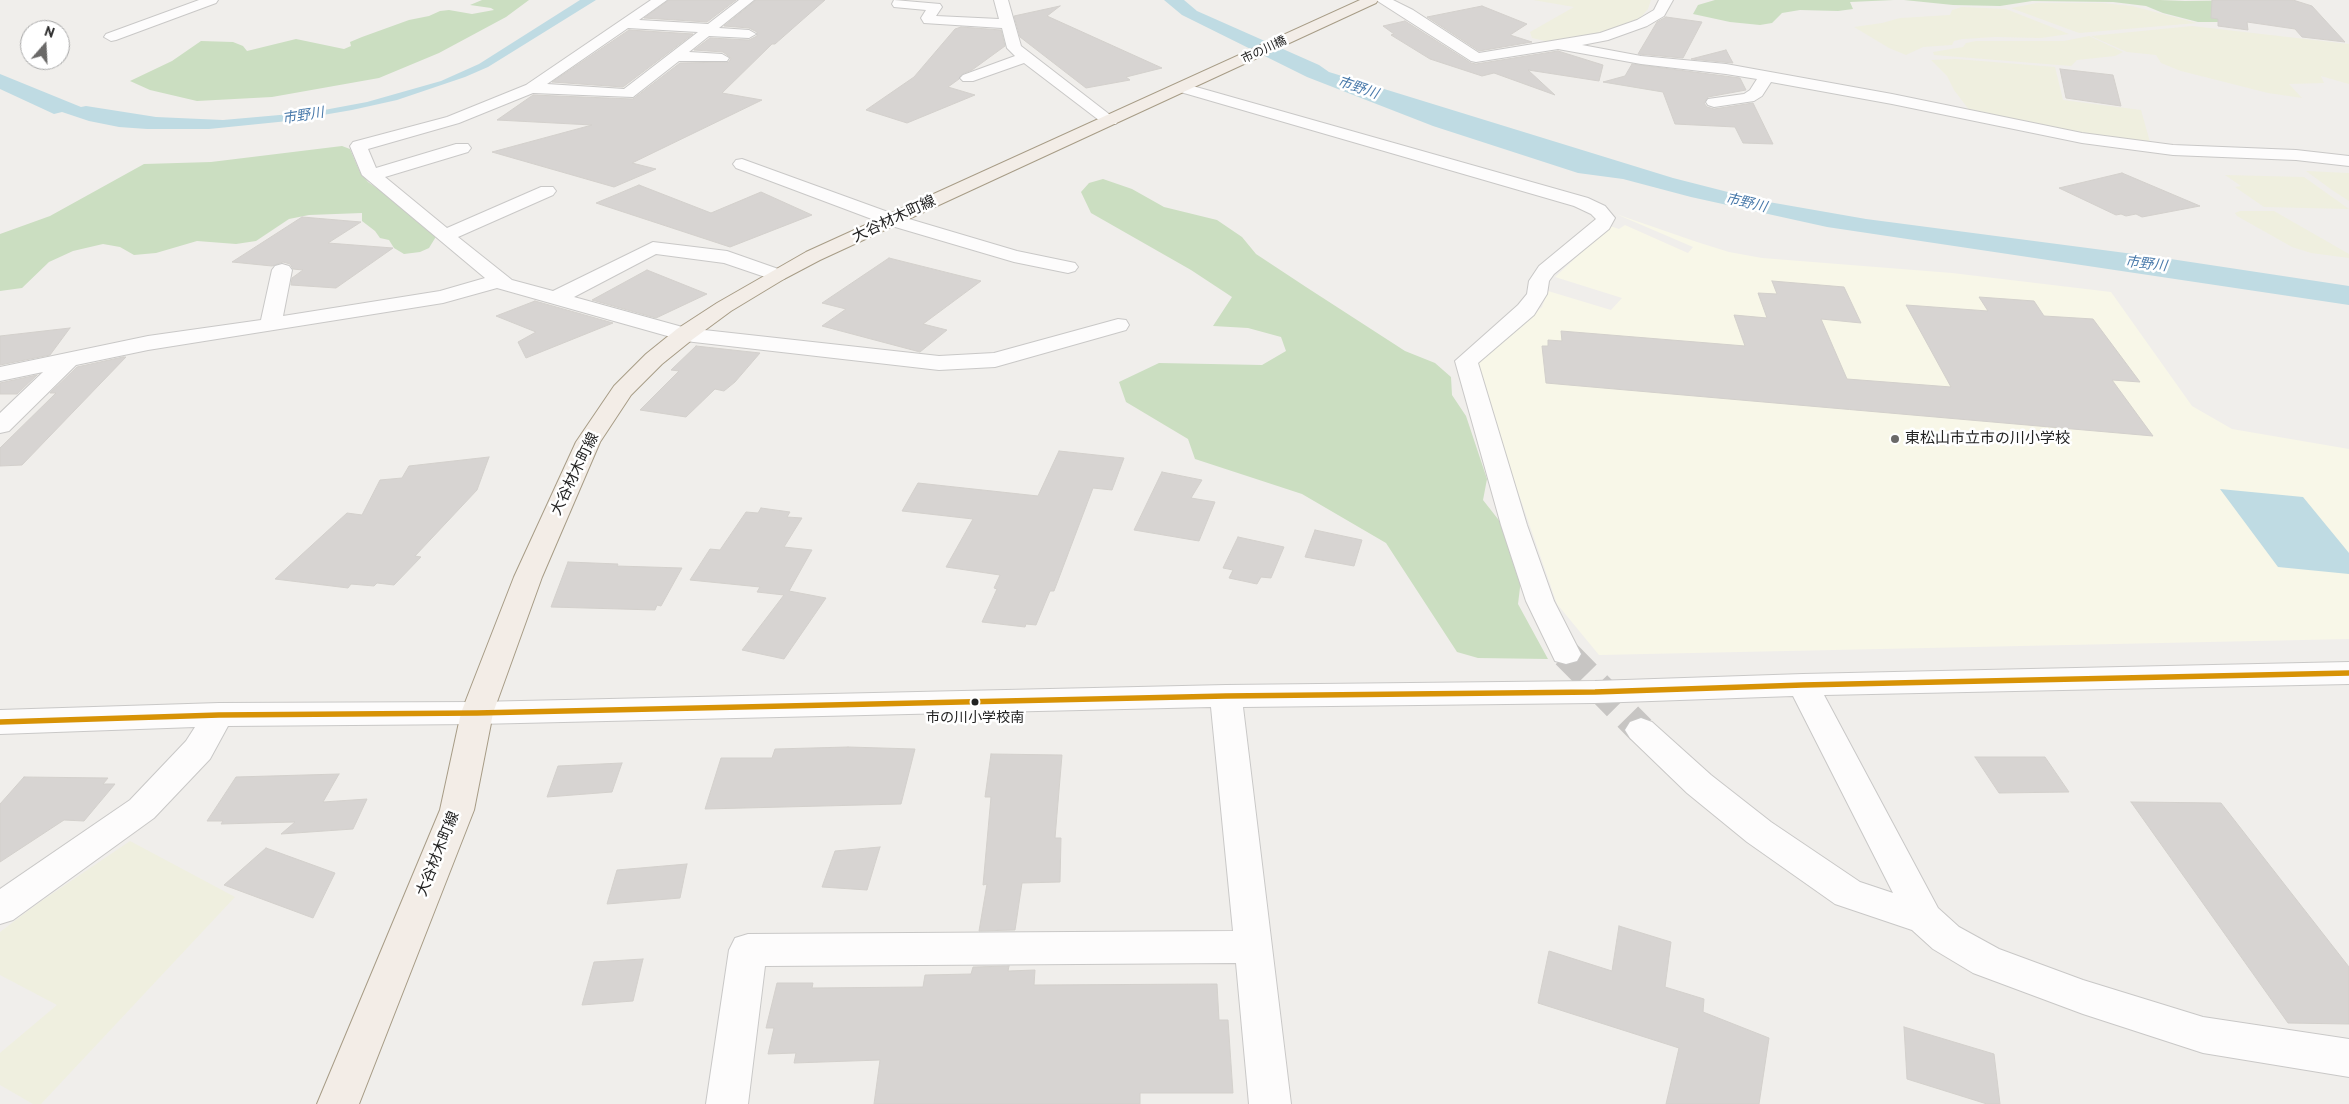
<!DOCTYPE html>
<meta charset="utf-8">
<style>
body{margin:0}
#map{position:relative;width:2349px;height:1104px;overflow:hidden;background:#f0eeeb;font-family:"PT Sans",sans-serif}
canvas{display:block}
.north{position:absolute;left:20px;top:20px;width:50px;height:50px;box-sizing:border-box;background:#fff;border:1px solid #a7a7a7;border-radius:50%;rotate:19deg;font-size:14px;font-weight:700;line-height:20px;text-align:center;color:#222}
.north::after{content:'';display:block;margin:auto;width:18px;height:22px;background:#6a6968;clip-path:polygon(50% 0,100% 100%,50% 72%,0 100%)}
</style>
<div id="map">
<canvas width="2349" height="1104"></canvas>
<div class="north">N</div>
</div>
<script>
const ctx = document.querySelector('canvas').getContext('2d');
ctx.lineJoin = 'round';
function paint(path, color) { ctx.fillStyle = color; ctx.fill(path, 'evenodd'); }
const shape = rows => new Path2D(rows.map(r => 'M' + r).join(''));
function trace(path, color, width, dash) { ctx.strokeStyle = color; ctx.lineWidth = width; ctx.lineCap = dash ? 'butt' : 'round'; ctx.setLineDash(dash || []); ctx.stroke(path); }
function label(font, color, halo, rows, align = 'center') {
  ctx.font = font + ' "PT Sans","Noto Sans JP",sans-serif'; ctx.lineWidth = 5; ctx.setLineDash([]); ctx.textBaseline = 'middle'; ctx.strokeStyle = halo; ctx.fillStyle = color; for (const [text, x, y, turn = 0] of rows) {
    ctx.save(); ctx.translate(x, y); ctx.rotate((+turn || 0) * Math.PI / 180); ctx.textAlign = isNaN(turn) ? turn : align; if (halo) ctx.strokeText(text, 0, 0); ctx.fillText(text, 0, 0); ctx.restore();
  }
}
paint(shape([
 [1616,214,1697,242,1729,252,1762,258,1952,273,2111,292,2192,406,2232,429,2349,449,2349,639,1599,655,1557,604,1475,368,1478,358,1542,307,1548,291,1611,310,1622,298,1555,277,1610,226,1619,229,1625,225,1688,253,1693,247]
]), '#f8f7e8');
paint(shape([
 [1533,0,1651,0,1648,9,1640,18,1627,25,1599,35,1554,43,1532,38,1530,32,1574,7],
 [2037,3,2102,3,2132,6,2197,23,2079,33,2011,8],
 [1962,7,2006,9,2069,34,2041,38,1995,37,1962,39,1954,41,1952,45,1923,47,1906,55,1889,48,1854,27,1882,23,1900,18,1950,15,1952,10],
 [2192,26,2349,44,2349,84,2321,76,2324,83,2289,84,2302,98,2268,93,2181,71,2161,63,2156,55,2127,52,2091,36],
 [2089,36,2123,52,2115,56,2077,60,2071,66,1934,55,1933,52,1963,47,1966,43,1976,41,2064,41],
 [1956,59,2055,67,2063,100,2141,110,2150,142,2062,130,1970,111,1954,90,1947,76,1931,60],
 [2306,171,2349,173,2349,201,2332,190],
 [2225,175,2304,177,2349,209,2264,207,2235,187,2241,186],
 [2240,211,2274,211,2349,254,2349,258,2311,253,2292,247,2237,216,2235,213],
 [130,841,235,897,41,1104,33,1104,0,1085,0,1053,57,1005,0,975,0,932,37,904]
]), '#efefdf');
paint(shape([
 [482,0,529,0,506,17,439,53,379,78,272,97,197,101,150,90,130,81,172,61,201,41,233,42,243,46,247,51,296,39,344,49,351,46,350,42,362,37,409,20,429,16,440,11,449,10,472,14,494,10,491,8,470,5],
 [1715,0,1894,0,1850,2,1853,9,1838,11,1800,10,1782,13,1772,23,1760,25,1730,22,1693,14,1698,5],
 [1904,0,2160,0,2185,1,2260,0,2235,21,2217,22,2198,22,2163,13,2146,6,2113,2,2032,1,2000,6,1953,5],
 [342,146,350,149,360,172,368,182,405,208,416,221,437,235,429,248,420,252,404,254,394,248,389,240,380,238,375,231,362,221,362,213,309,215,289,219,256,241,236,244,197,241,156,253,134,255,120,247,103,244,73,251,49,262,22,288,0,291,0,234,50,216,144,164,211,162],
 [1103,179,1132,189,1164,207,1217,220,1242,237,1256,254,1306,287,1405,351,1435,363,1451,377,1452,395,1466,416,1487,479,1483,500,1505,528,1523,563,1518,604,1548,659,1478,658,1457,652,1386,543,1302,494,1195,459,1188,439,1126,402,1119,382,1159,363,1262,365,1286,351,1281,337,1248,328,1213,326,1232,297,1191,270,1091,213,1081,192,1089,183]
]), '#cbdec1');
paint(shape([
 [580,0,596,0,488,67,465,77,397,100,352,110,288,121,209,129,147,129,119,127,89,121,62,112,54,114,0,89,0,74,81,107,86,106,156,117,223,120,291,114,292,116,367,102,441,81,479,64],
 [1164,0,1184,0,1197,11,1319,65,1329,72,1673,178,1763,201,1866,219,2164,258,2349,286,2349,305,1827,227,1691,197,1623,179,1578,173,1433,126,1307,77,1182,15],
 [2220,489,2303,497,2349,553,2349,574,2278,567]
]), '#bfdbe3');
const building = shape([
 [669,0,736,0,707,22,644,18,669,0],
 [756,0,825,0,775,44,772,44,722,93,762,100,632,163,656,169,614,187,492,152,592,125,497,120,533,95,633,99,680,63,729,62,731,58,723,52,694,50,710,38,749,40,757,36,757,32,749,28,724,26,756,0],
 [2212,0,2293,0,2312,6,2345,42,2302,37,2295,29,2247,22,2248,30,2218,26,2218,19,2211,18,2212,0],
 [1060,6,1047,16,1162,68,1126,77,1130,80,1086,88,1020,37,1014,16,1060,6],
 [1482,6,1527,24,1510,35,1532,42,1479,51,1427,17,1482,6],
 [1666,17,1702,22,1683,58,1638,54,1657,22,1666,17],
 [1405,21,1471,63,1476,64,1558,51,1603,65,1599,81,1528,70,1555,95,1494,73,1482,76,1430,59,1391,35,1394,34,1383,26,1405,21],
 [961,27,1001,30,1005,46,972,70,962,74,959,79,948,87,975,95,907,123,866,110,914,77,955,29,961,27],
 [629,30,693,34,623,87,552,82,629,30],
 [1726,50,1733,63,1691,59,1726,50],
 [1632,64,1740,78,1746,90,1708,97,1704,103,1707,107,1714,109,1753,103,1773,144,1743,143,1735,127,1675,124,1663,92,1603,82,1625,76,1632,64],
 [2060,69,2113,75,2121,106,2066,98,2060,69],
 [2122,173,2200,206,2142,217,2136,214,2126,216,2121,214,2116,215,2059,188,2122,173],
 [639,185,711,213,761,192,812,215,730,247,596,203,639,185],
 [302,217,361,222,328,243,393,248,336,288,291,285,292,278,303,270,293,269,290,264,283,262,272,266,232,262,302,217],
 [889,258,981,281,923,324,947,330,920,352,822,326,846,309,822,303,889,258],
 [647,270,707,294,656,318,592,300,647,270],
 [1772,281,1844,287,1861,323,1821,319,1847,379,1951,387,1906,305,1988,311,1979,297,2034,301,2044,316,2093,319,2140,382,2112,380,2153,436,1546,383,1542,346,1548,346,1548,340,1562,341,1561,331,1745,346,1734,315,1767,318,1758,293,1777,294,1772,281],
 [535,301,613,323,526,358,518,342,536,332,496,316,535,301],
 [70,328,50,355,0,365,0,336,70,328],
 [696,346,760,353,735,382,724,391,715,389,686,417,640,410,679,371,671,370,696,346],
 [123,357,126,357,22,465,0,466,0,448,56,393,50,393,77,367,123,357],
 [37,375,17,394,0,394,0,383,37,375],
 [1059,451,1124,458,1112,490,1093,488,1054,591,1050,591,1036,625,1026,624,1025,627,982,622,997,589,994,588,1000,575,946,567,973,519,902,511,918,483,1038,496,1059,451],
 [489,457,477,490,415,556,421,557,394,585,377,583,374,586,351,584,348,588,275,579,347,513,362,515,380,480,402,478,409,466,489,457],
 [1162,472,1202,480,1191,498,1215,502,1199,541,1134,530,1162,472],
 [761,508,790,512,787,517,802,518,784,547,812,550,789,591,826,598,784,659,742,650,784,595,757,592,760,587,690,580,710,549,720,550,746,512,758,513,761,508],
 [1315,530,1362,540,1354,566,1305,557,1315,530],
 [1238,537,1284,547,1271,578,1261,577,1257,584,1229,578,1233,570,1223,568,1238,537],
 [568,562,618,564,617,566,682,568,661,606,657,605,655,610,551,607,568,562],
 [848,747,915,749,901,804,705,809,721,758,772,758,775,749,848,747],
 [991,754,1062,755,1055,838,1061,838,1060,882,1022,883,1015,930,979,931,987,884,983,885,991,797,985,797,991,754],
 [1975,757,2045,757,2069,792,1999,793,1975,757],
 [622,763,612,792,547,797,558,766,622,763],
 [339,774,323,802,367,799,353,829,281,834,295,822,221,824,223,821,207,821,236,777,339,774],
 [24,777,108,778,103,784,115,784,84,821,64,820,0,862,0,804,24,777],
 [2131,802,2221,803,2349,967,2349,1024,2288,1023,2131,802],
 [880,847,867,890,822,887,835,851,880,847],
 [266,848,335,873,313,918,224,885,266,848],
 [687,864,680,898,607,904,617,870,687,864],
 [1619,926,1671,942,1665,987,1704,999,1703,1012,1769,1038,1759,1104,1666,1104,1679,1048,1538,1003,1549,951,1612,971,1619,926],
 [643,959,633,1001,582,1005,594,962,643,959],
 [1009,966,1008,971,1035,970,1034,985,1217,984,1219,1020,1228,1020,1233,1093,1140,1093,1140,1104,874,1104,880,1060,794,1063,796,1053,768,1054,774,1028,766,1028,777,983,813,983,812,988,923,987,925,975,971,974,973,967,1009,966],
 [1904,1027,1994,1054,2000,1104,1987,1104,1907,1079,1904,1027]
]);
paint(building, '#d7d4d2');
trace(building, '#d3d0cc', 1);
trace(shape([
 [1566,654,1641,730]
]), '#c7c5c3', 29, [29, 15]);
const minor = shape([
 [199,0,218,0,216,3,116,40,111,41,104,37,106,34,199,0],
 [651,0,667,0,639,20,708,24,739,0,754,0,719,28,749,30,756,34,749,38,709,36,689,52,722,54,729,58,727,61,679,61,633,97,533,93,459,123,368,149,376,168,456,144,468,144,471,148,468,152,385,177,447,228,541,187,553,187,556,191,553,195,458,237,512,280,553,291,653,242,727,251,784,271,787,275,784,279,777,281,724,263,656,254,574,297,686,328,939,356,994,353,1118,319,1126,320,1129,325,1126,330,995,367,939,370,685,341,497,288,443,303,148,350,76,365,9,431,0,433,0,413,43,372,0,381,0,367,148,336,261,320,272,270,275,266,282,264,289,266,292,270,283,316,440,291,485,278,362,175,350,146,353,142,447,117,526,85,651,0],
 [628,28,698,32,624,89,547,84,628,28],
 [894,0,940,4,942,7,936,16,999,19,994,0,1008,0,1021,46,1118,121,1116,124,1104,124,1024,63,973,81,963,81,960,78,963,75,1015,56,1007,48,1002,28,924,23,921,18,926,10,894,7,892,4,894,0],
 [1376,0,1393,0,1413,10,1479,53,1600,33,1637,20,1654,10,1659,0,1673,0,1664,16,1647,26,1608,40,1582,45,1641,56,1726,64,1892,94,2082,133,2173,145,2296,150,2349,156,2349,166,2296,160,2173,155,2082,143,1892,104,1771,82,1762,96,1754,101,1714,107,1708,105,1706,102,1708,99,1744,94,1750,90,1757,79,1726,74,1641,64,1558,49,1476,62,1471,61,1376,0],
 [1182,83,1588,198,1605,206,1615,218,1609,229,1554,274,1549,281,1547,294,1534,315,1478,363,1527,525,1554,601,1581,654,1577,661,1566,664,1555,661,1526,601,1501,525,1455,361,1518,305,1527,294,1529,281,1539,266,1596,219,1591,214,1574,206,1177,91,1174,88,1177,85,1182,83],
 [742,159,899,216,1017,251,1075,263,1078,267,1075,271,1068,273,1014,262,885,224,736,168,733,164,736,160,742,159],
 [2349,662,2349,684,1824,695,1938,908,1959,927,1999,949,2083,980,2203,1017,2349,1039,2349,1077,2203,1053,2083,1014,1973,973,1933,949,1912,930,1835,904,1747,842,1687,793,1630,738,1625,730,1630,722,1641,718,1652,722,1711,775,1771,822,1860,882,1893,893,1793,696,1595,703,1243,707,1291,1104,1249,1104,1236,963,765,966,748,1104,706,1104,729,950,735,938,748,934,1233,931,1211,707,477,724,228,726,210,759,154,818,13,920,0,924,0,889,130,800,186,741,195,727,0,734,0,710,219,703,477,702,1226,685,1595,681,1803,674,2349,662]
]);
const major = shape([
 [1360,0,1378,0,1376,3,820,260,784,279,731,311,693,339,662,364,631,395,600,442,542,577,493,713,474,810,359,1104,317,1104,440,810,461,713,514,577,576,442,614,386,646,354,677,329,717,303,806,252,1360,0]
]);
trace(minor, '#c9c8c7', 2);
trace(major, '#a79c86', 2);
paint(minor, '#fdfcfc');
paint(major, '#f3ede7');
trace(shape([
 [0,722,219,715,477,713,1226,696,1595,692,1803,685,2349,673]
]), '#d79205', 5.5);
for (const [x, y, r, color] of [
 [1895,439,5,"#6a6968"],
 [975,702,4.5,"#222"]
]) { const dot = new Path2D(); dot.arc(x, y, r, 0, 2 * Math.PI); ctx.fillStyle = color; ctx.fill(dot); trace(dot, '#fff', 2); }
label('12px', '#222', '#fff', [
 ["市の川橋",1264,50,-25]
]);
label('italic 14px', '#4a7aab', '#fff', [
 ["市野川",1358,88,19],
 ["市野川",303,116,-9],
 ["市野川",1746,203,13],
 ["市野川",2146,264,7]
]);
label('14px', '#222', '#fff', [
 ["市の川小学校南",975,718]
]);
label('15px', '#222', '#fff', [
 ["大谷材木町線",894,219,-25],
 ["大谷材木町線",575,474,-64],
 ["大谷材木町線",438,854,-68]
]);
label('15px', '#222', '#fff', [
 ["東松山市立市の川小学校",1905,439]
], 'left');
</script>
